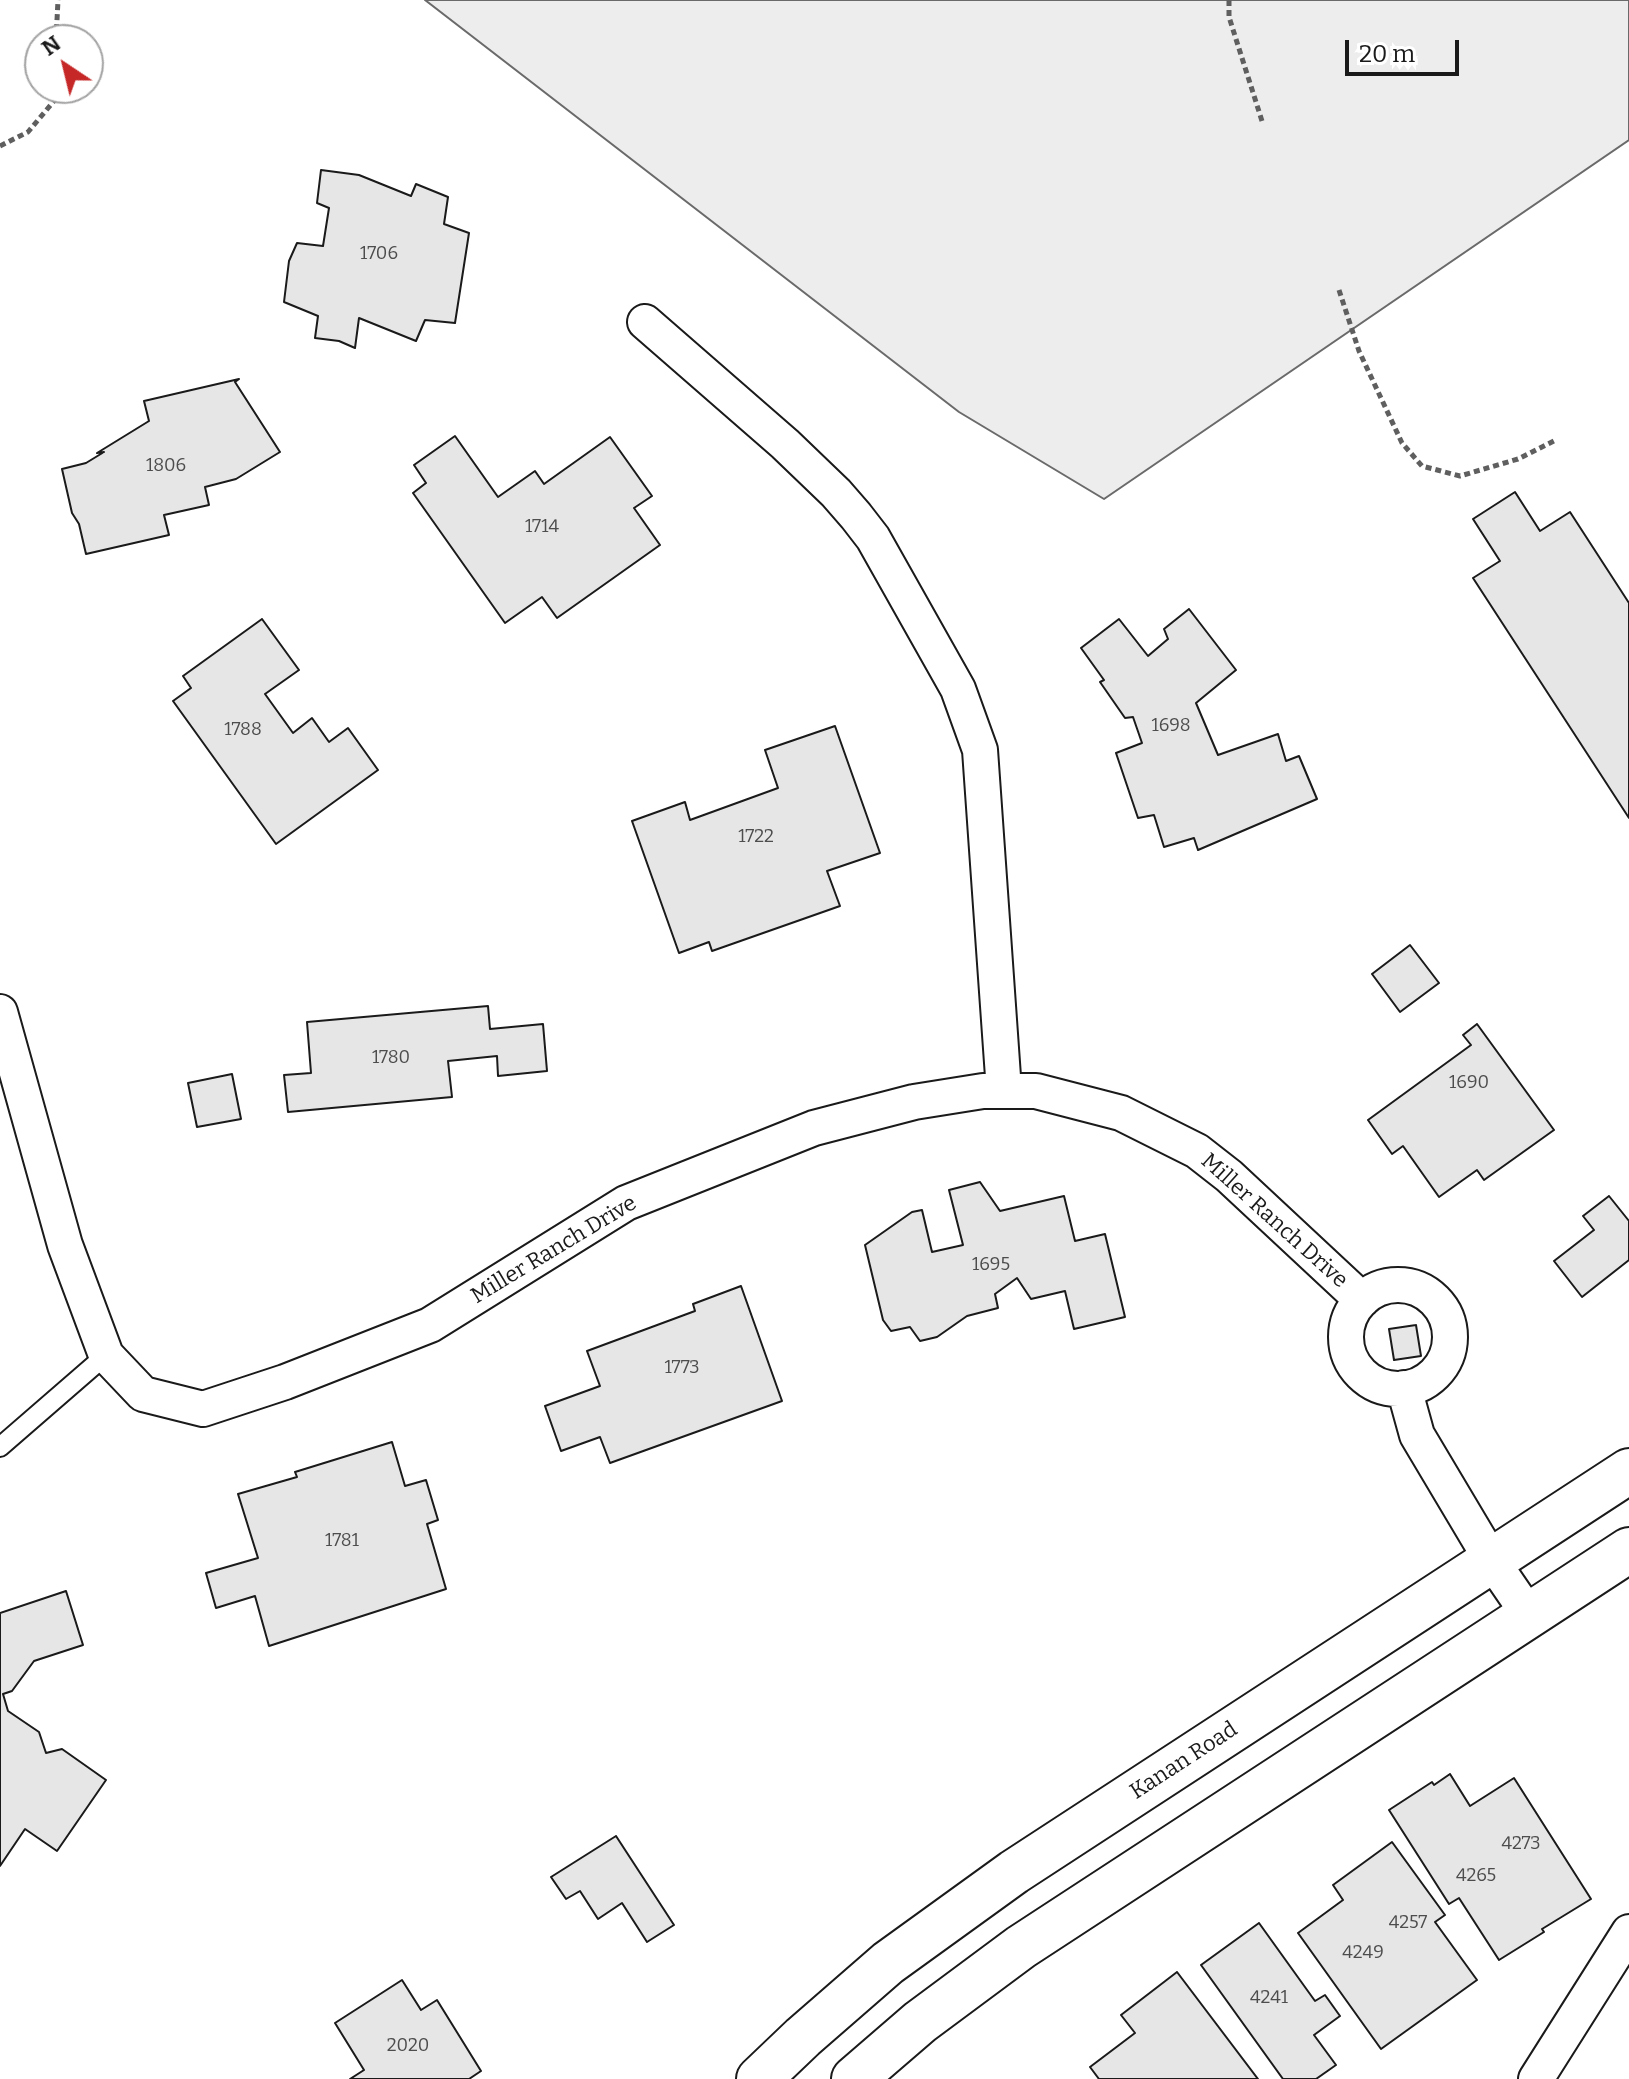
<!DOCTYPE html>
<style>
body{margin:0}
#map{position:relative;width:1629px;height:2079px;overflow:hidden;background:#fff;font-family:Bitter,serif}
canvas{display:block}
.north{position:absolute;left:24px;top:24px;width:80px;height:80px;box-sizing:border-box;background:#fff;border:2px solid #a3a3a3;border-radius:50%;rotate:325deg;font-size:22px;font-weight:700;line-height:32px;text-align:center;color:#1a1a1a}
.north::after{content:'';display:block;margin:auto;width:28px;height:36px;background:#c62828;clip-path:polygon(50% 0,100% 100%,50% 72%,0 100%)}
.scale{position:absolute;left:1345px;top:40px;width:114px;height:36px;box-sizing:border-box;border:4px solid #1a1a1a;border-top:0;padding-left:10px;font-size:24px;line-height:28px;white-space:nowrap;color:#1a1a1a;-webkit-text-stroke:6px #fff;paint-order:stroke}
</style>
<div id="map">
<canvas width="1629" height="2079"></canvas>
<div class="north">N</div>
<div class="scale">20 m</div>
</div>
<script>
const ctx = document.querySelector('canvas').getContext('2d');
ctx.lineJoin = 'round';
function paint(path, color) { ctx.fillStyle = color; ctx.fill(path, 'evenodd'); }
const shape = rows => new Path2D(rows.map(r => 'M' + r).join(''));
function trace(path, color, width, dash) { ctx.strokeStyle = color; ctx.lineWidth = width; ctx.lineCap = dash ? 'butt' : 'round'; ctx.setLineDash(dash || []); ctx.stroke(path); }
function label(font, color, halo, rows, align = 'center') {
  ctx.font = font + ' Bitter,serif'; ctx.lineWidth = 6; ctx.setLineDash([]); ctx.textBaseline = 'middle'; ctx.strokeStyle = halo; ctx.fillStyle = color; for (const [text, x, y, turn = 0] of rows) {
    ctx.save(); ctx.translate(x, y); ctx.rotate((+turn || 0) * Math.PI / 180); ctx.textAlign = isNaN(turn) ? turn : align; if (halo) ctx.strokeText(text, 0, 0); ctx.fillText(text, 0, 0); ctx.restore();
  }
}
const built = shape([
 [425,0,1629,0,1629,140,1104,499,959,412,425,0]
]);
paint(built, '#ededed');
trace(built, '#6a6a6a', 2);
const building = shape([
 [321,170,359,175,411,196,416,184,448,197,444,224,469,233,455,323,425,320,416,341,359,318,355,348,339,341,315,338,318,316,284,302,289,261,297,243,323,246,329,208,317,203,321,170],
 [239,379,235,382,280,452,236,479,205,487,209,505,164,515,169,535,86,554,79,524,72,513,62,469,86,463,104,452,97,453,149,421,144,401,239,379],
 [455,436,498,497,535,471,544,484,610,437,652,496,634,508,660,545,557,618,542,597,505,623,413,493,426,483,414,465,455,436],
 [1515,492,1540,531,1570,512,1629,603,1629,818,1473,578,1500,561,1473,519,1515,492],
 [1189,609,1236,670,1196,703,1218,755,1278,734,1286,761,1299,756,1317,799,1198,850,1194,838,1164,847,1154,815,1138,818,1116,753,1142,743,1133,717,1125,718,1100,682,1104,680,1081,648,1119,619,1148,656,1168,639,1164,629,1189,609],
 [262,619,299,670,265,694,293,733,312,718,329,742,348,728,378,770,276,844,173,701,191,688,183,676,262,619],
 [835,726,880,853,827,871,840,906,712,951,709,942,679,953,632,821,685,802,690,820,778,788,765,750,835,726],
 [1410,945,1439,983,1400,1012,1372,974,1410,945],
 [488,1006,490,1029,543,1024,547,1071,498,1076,497,1056,448,1061,452,1097,288,1112,284,1075,311,1073,307,1022,488,1006],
 [1477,1024,1554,1130,1484,1180,1477,1170,1439,1197,1403,1146,1392,1154,1368,1120,1471,1045,1463,1035,1477,1024],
 [232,1074,241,1119,197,1127,188,1083,232,1074],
 [980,1182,1000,1211,1064,1196,1075,1241,1105,1234,1125,1317,1074,1329,1065,1291,1031,1299,1017,1278,995,1294,998,1308,967,1316,937,1337,920,1341,910,1327,891,1331,883,1320,865,1245,912,1212,922,1210,932,1252,963,1245,949,1190,980,1182],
 [1609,1196,1629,1221,1629,1260,1582,1297,1554,1261,1594,1230,1583,1216,1609,1196],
 [741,1286,782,1401,610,1463,600,1437,561,1451,545,1406,600,1386,587,1351,695,1311,693,1304,741,1286],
 [1416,1325,1421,1356,1394,1360,1389,1329,1416,1325],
 [392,1442,405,1486,426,1480,438,1520,427,1524,446,1589,269,1646,255,1596,216,1608,206,1573,258,1558,238,1494,297,1477,295,1472,392,1442],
 [66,1591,83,1645,34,1661,12,1691,3,1694,8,1711,39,1732,46,1753,62,1749,106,1780,57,1851,25,1829,0,1866,0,1613,66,1591],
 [1450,1774,1470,1806,1514,1778,1591,1899,1542,1929,1544,1932,1499,1960,1459,1898,1449,1904,1389,1810,1432,1782,1434,1785,1450,1774],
 [616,1836,674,1925,647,1942,622,1903,598,1919,580,1891,566,1899,551,1877,616,1836],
 [1392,1842,1445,1915,1435,1922,1477,1980,1381,2049,1298,1933,1343,1900,1333,1885,1392,1842],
 [1259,1923,1315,2001,1325,1995,1340,2016,1314,2035,1336,2065,1316,2079,1283,2079,1201,1965,1259,1923],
 [1177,1972,1258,2079,1099,2079,1090,2067,1135,2033,1121,2015,1177,1972],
 [402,1980,421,2010,437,2000,481,2071,469,2079,350,2079,364,2070,335,2023,402,1980]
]);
paint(building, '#e6e6e6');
trace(building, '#1a1a1a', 2);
const lane = shape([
 [0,1447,106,1355]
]);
const street = shape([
 [645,322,785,444,836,493,856,516,873,538,958,689,980,750,1004,1091],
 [0,1012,65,1245,106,1355,143,1394,203,1409,285,1382,430,1325,626,1203,814,1128,914,1102,983,1091,1036,1091,1121,1113,1197,1151,1229,1176,1362,1300],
 '1346 1337a52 52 0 1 1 104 0a52 52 0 1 1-104 0Z',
 [1404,1388,1417,1435,1492,1561,1529,1615],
 [1536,2079,1629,1932]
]);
const secondary = shape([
 [759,2079,803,2037,888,1963,1014,1872,1629,1471],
 [854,2079,920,2022,1021,1947,1629,1550]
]);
trace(lane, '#1a1a1a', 22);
trace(street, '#1a1a1a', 38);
trace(secondary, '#1a1a1a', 48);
trace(shape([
 [1229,0,1229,17,1262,121],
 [56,40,58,0],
 [0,146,28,132,54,101,54,88],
 [1339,290,1359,351,1402,443,1422,466,1460,476,1518,459,1554,441]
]), '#5f5f5f', 5, [6, 4]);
trace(lane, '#fff', 18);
trace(street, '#fff', 34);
trace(secondary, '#fff', 44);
label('18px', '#4d4d4d', null, [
 ["1706",379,254],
 ["1806",166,466],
 ["1714",542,527],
 ["1698",1171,726],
 ["1788",243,730],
 ["1722",756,837],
 ["1780",391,1058],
 ["1690",1469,1083],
 ["1695",991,1265],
 ["1773",682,1368],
 ["1781",342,1541],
 ["4273",1521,1844],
 ["4265",1476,1876],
 ["4257",1408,1923],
 ["4249",1363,1953],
 ["4241",1269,1998],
 ["2020",408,2046]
]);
label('22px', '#1a1a1a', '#fff', [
 ["Miller Ranch Drive",1274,1221,42],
 ["Miller Ranch Drive",554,1250,-31],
 ["Kanan Road",1184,1761,-33]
]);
</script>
